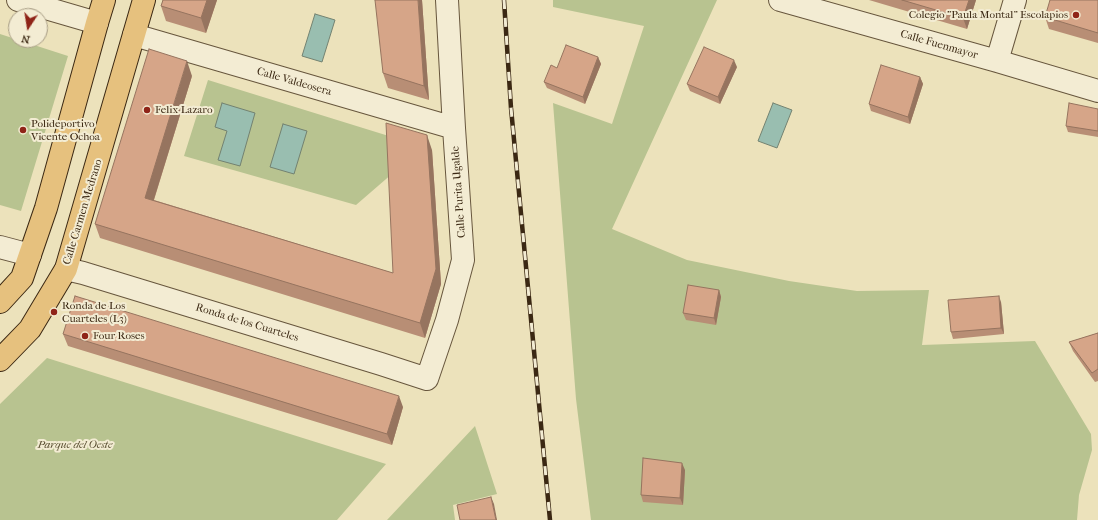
<!DOCTYPE html>
<style>
body{margin:0}
#map{position:relative;width:1098px;height:520px;overflow:hidden;background:#ece2bb;font-family:"IM FELL French Canon",serif}
canvas{display:block}
.north{position:absolute;left:8px;top:8px;width:40px;height:40px;box-sizing:border-box;background:#f3ecd3;border:1px solid #a99e86;border-radius:50%;rotate:192deg;font-size:11px;font-weight:700;line-height:16px;text-align:center;color:#3b2813}
.north::after{content:'';display:block;margin:auto;width:14px;height:18px;background:#8f2418;clip-path:polygon(50% 0,100% 100%,50% 72%,0 100%)}
</style>
<div id="map">
<canvas width="1098" height="520"></canvas>
<div class="north">N</div>
</div>
<script>
const ctx = document.querySelector('canvas').getContext('2d');
ctx.lineJoin = 'round';
function paint(path, color) { ctx.fillStyle = color; ctx.fill(path, 'evenodd'); }
const shape = rows => new Path2D(rows.map(r => 'M' + r).join(''));
function trace(path, color, width, dash) { ctx.strokeStyle = color; ctx.lineWidth = width; ctx.lineCap = dash ? 'butt' : 'round'; ctx.setLineDash(dash || []); ctx.stroke(path); }
function label(font, color, halo, rows, align = 'center') {
  ctx.font = font + ' "IM FELL French Canon",serif'; ctx.lineWidth = 4; ctx.setLineDash([]); ctx.textBaseline = 'middle'; ctx.strokeStyle = halo; ctx.fillStyle = color; for (const [text, x, y, turn = 0] of rows) {
    ctx.save(); ctx.translate(x, y); ctx.rotate((+turn || 0) * Math.PI / 180); ctx.textAlign = isNaN(turn) ? turn : align; if (halo) ctx.strokeText(text, 0, 0); ctx.fillText(text, 0, 0); ctx.restore();
  }
}
paint(shape([
 [553,0,717,0,612,229,687,260,789,281,857,291,929,290,922,345,1035,341,1091,434,1092,450,1079,495,1077,520,591,520,576,399,553,103,612,124,644,26,553,7],
 [0,34,68,56,21,211,0,205],
 [208,80,392,137,393,173,356,205,184,156],
 [47,358,386,464,337,520,0,520,0,404],
 [475,426,497,494,453,505,455,520,387,520]
]), '#b8c390');
const water = shape([
 [315,14,335,20,322,62,302,56,315,14],
 [222,103,255,113,240,166,218,160,227,131,215,127,222,103],
 [773,103,792,110,777,148,758,141,773,103],
 [283,124,307,131,294,174,270,167,283,124]
]);
paint(water, '#99beb0');
trace(water, '#738271', 1);
const minor = shape([
 [18,0,97,23],
 [780,0,997,61,1098,91],
 [134,35,454,128],
 [997,61,1015,0],
 [0,247,30,255],
 [66,269,83,273,381,364,427,379,447,320,463,260,454,128,447,0]
]);
const major = shape([
 [0,302,22,278,46,208,97,23,104,0],
 [0,360,30,329,66,269,144,0]
]);
trace(minor, '#67563d', 24);
trace(major, '#3b2813', 24);
trace(minor, '#f3ecd3', 22);
trace(major, '#e6c17e', 22);
const rail = shape([
 [504,0,511,108,550,520]
]);
trace(rail, '#3b2813', 4.5);
trace(rail, '#f3ecd3', 3, [9]);
paint(shape([
 [163,0,217,0,206,33,166,21,161,6],
 [422,0,429,100,388,88,383,73],
 [869,0,976,0,967,29],
 [1098,0,1098,43,1049,29,1045,17],
 [598,57,601,64,585,104,547,88,544,82,557,68],
 [737,67,720,104,690,91,687,84],
 [192,76,154,200,393,273,432,150,441,284,425,338,100,238,95,224],
 [920,77,923,84,910,124,871,111,869,104],
 [1098,109,1098,137,1068,132,1066,126],
 [719,290,721,297,716,325,686,320,683,313],
 [1001,302,1004,334,953,339,951,332],
 [1098,333,1098,381,1095,382,1073,351,1069,342],
 [63,334,403,407,392,445,68,346],
 [685,470,683,505,643,502,641,495]
]), '#b88e75');
paint(shape([
 [207,0,217,0,206,33,201,18],
 [418,0,422,0,429,100,424,86],
 [969,0,976,0,967,29,963,18],
 [598,57,601,64,585,104,583,97],
 [734,60,737,67,720,104,718,97],
 [187,61,192,76,150,212,145,198],
 [920,77,923,84,910,124,908,117],
 [427,135,432,150,441,284,425,338,420,323],
 [719,290,721,297,716,325,714,318],
 [999,296,1001,302,1004,334,1001,328],
 [399,396,403,407,392,445,387,434],
 [682,463,685,470,683,505,680,498],
 [491,497,494,504,497,520,496,520]
]), '#96745f');
const building = shape([
 [163,0,207,0,201,18,161,6,163,0],
 [375,0,418,0,424,86,383,73,375,0],
 [902,0,969,0,963,18,902,0],
 [1050,0,1098,0,1098,33,1045,17,1050,0],
 [566,45,598,57,583,97,544,82,551,65,557,68,566,45],
 [704,47,734,60,718,97,687,84,704,47],
 [149,49,187,61,145,198,393,273,386,123,427,135,436,269,420,323,95,224,149,49],
 [881,65,920,77,908,117,869,104,881,65],
 [1069,103,1098,109,1098,131,1066,126,1069,103],
 [688,285,719,290,714,318,683,313,688,285],
 [75,296,399,396,387,434,63,334,75,296],
 [999,296,1001,328,951,332,948,300,999,296],
 [1098,333,1098,369,1092,373,1069,342,1098,333],
 [643,458,682,463,680,498,641,495,643,458],
 [491,497,496,520,460,520,457,505,491,497]
]);
paint(building, '#d6a588');
trace(building, '#96745f', 1);
for (const [x, y, r, color] of [
 [1076,15,4,"#8f2418"],
 [147,110,4,"#8f2418"],
 [23,130,4,"#8f2418"],
 [54,312,4,"#8f2418"],
 [85,336,4,"#8f2418"]
]) { const dot = new Path2D(); dot.arc(x, y, r, 0, 2 * Math.PI); ctx.fillStyle = color; ctx.fill(dot); trace(dot, '#f3ecd3', 1.5); }
label('11px', '#3b2813', '#f3ecd3', [
 ["Colegio \"Paula Montal\" Escolapios",1068,15,"right"],
 ["Felix Lazaro",155,110],
 ["Polideportivo",31,124],
 ["Vicente Ochoa",31,137],
 ["Ronda de Los",62,306],
 ["Cuarteles (L3)",62,319],
 ["Four Roses",93,336]
], 'left');
label('11px', '#3b2813', '#f3ecd3', [
 ["Calle Fuenmayor",939,45,16],
 ["Calle Valdeosera",294,82,16],
 ["Calle Purita Ugalde",459,192,-94],
 ["Calle Carmen Medrano",83,212,-73],
 ["Ronda de los Cuarteles",247,323,17]
]);
label('italic 11px', '#5a4f32', '#f3ecd3', [
 ["Parque del Oeste",75,445]
]);
</script>
